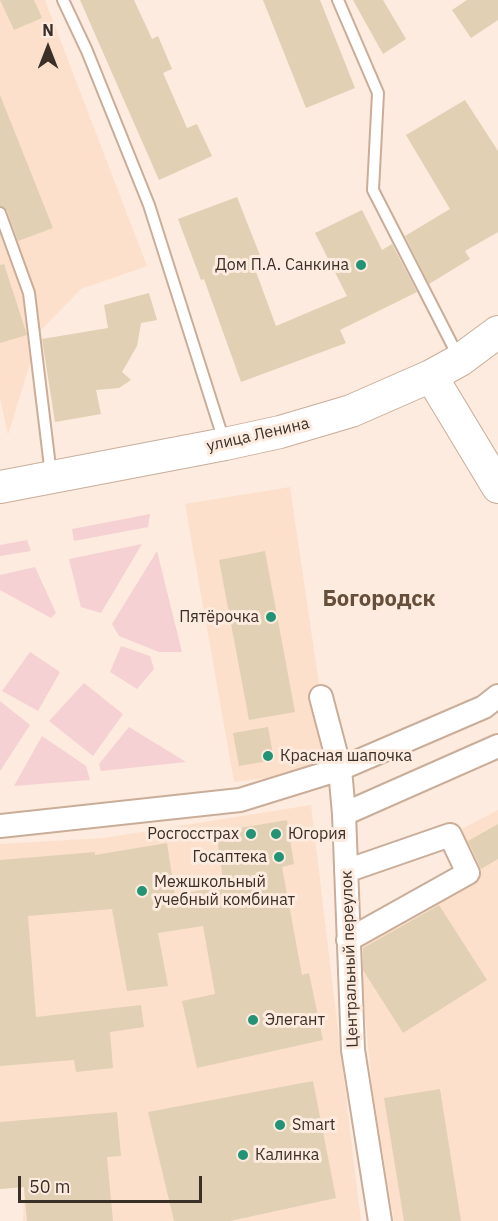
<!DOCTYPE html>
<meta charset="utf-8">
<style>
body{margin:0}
#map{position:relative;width:498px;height:1221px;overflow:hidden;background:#fcebde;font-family:"IBM Plex Sans",sans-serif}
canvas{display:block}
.north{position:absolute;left:18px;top:18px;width:60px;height:60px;-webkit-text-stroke:4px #fcebde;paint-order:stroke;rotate:0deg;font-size:16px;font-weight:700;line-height:24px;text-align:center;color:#3b3028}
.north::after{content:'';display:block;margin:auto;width:21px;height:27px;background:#3b3028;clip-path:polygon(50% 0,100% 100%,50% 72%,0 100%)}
.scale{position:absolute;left:18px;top:1176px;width:184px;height:27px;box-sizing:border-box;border:3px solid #3b3028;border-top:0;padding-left:8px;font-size:18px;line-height:21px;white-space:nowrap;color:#3b3028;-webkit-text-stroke:4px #fcebde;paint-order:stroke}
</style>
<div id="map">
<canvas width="498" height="1221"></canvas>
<div class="north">N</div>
<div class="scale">50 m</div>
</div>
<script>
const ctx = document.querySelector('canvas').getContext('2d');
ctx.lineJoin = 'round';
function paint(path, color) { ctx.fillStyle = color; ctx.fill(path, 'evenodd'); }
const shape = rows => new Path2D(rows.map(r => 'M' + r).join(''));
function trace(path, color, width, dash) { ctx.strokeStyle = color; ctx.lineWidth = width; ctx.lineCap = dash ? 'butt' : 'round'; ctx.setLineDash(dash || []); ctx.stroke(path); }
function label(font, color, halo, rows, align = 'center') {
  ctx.font = font + ' "IBM Plex Sans",sans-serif'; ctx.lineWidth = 6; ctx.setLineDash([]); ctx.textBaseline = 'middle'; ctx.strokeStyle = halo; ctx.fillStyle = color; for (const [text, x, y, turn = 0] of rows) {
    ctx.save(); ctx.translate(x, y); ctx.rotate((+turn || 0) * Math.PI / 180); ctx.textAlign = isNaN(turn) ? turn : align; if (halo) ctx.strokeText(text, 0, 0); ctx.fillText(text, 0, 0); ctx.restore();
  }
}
paint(shape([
 [0,0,45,0,147,266,81,289,40,331,8,435,0,398],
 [290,487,321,697,340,769,234,782,185,504],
 [311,805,361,1221,23,1221,24,1187,0,1189,0,844,104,838],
 [498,810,498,1221,394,1221,373,1096,357,934,468,873,450,835]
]), '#fde0cb');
paint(shape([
 [150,514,148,527,74,541,72,529],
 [27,540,31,551,0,556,0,545],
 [142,544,101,613,81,607,69,559],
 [157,551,182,652,159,652,119,636,112,624],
 [35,567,56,613,51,618,0,590,0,575],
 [121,646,150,656,154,669,137,689,110,672],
 [30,652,60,672,38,711,2,691],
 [84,683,123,714,93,756,49,721],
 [0,701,30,725,0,771],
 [129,727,186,762,101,771,99,764],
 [42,736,86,766,90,780,14,786]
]), '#f5d1d3');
paint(shape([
 [0,0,34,0,42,18,14,30],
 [80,0,134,0,152,39,158,36,172,69,163,73,187,128,197,124,212,156,159,180],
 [263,0,320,0,355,88,306,108],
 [353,0,383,0,406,39,383,54],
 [467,0,498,0,498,20,471,38,452,10],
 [0,95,53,228,18,241,7,210,0,206],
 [465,100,498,151,498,232,465,251,470,259,429,284,405,236,450,209,406,135],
 [237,197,261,258,252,261,276,326,347,296,315,233,362,210,382,250,392,244,417,292,340,330,346,343,241,382,204,279,201,280,178,219],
 [4,264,27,335,0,343,0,265],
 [149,293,157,320,141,323,137,346,122,372,131,380,119,388,96,390,101,414,55,422,42,339,108,328,104,305],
 [265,551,295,712,249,720,219,560],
 [268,727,274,760,239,766,233,733],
 [287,820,294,864,282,867,302,975,309,973,323,1040,197,1068,182,1001,215,994,203,926,158,933,168,986,127,991,112,909,28,916,36,1017,141,1005,144,1027,110,1032,113,1068,76,1072,74,1060,0,1066,0,860,95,852,95,855,167,843,175,895,224,886,216,832],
 [498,824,498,859,481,869,468,841],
 [439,905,487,980,403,1033,363,970,363,948],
 [313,1081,336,1198,230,1221,174,1221,148,1112],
 [440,1089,461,1221,404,1221,384,1098],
 [117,1112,121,1156,107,1157,113,1221,27,1221,24,1187,0,1189,0,1122]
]), '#e1d0b3');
const lane = shape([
 [63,0,87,51,149,205,224,441],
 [338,0,378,93,373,190,459,358],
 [0,213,29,293,51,475]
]);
const street = shape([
 [321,697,340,769,344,814,353,1050,380,1221],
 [344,814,498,746],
 [0,826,240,800,340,769,484,707,498,696],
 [346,871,450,835,468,873,348,940]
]);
const secondary = shape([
 [431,376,498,487],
 [0,487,225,444,280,432,351,411,431,376,460,360,498,332]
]);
trace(lane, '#c9ad99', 14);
trace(street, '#c9ad99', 26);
trace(secondary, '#c9ad99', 34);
trace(lane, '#fff', 10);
trace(street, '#fff', 22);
trace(secondary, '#fff', 32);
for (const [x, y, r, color] of [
 [361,265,6,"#239375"],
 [271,617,6,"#239375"],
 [268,756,6,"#239375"],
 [251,834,6,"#239375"],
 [276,834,6,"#239375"],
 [279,857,6,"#239375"],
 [142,891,6,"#239375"],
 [253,1020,6,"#239375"],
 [280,1125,6,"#239375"],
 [243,1155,6,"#239375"]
]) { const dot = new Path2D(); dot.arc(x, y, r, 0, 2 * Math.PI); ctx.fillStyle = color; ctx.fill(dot); trace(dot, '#fcebde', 2); }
label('16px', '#3b3028', '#fcebde', [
 ["Дом П.А. Санкина",349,265,"right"],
 ["Пятёрочка",259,617,"right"],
 ["Красная шапочка",280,756],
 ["Росгосстрах",239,834,"right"],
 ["Югория",288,834],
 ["Госаптека",267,857,"right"],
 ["Межшкольный",154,882],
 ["учебный комбинат",154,900],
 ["Элегант",265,1020],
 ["Smart",292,1125],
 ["Калинка",255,1155]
], 'left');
label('16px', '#3b3028', '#fcebde', [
 ["улица Ленина",258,435,-13],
 ["Центральный переулок",350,959,-92]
]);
label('bold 22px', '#664e3b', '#fcebde', [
 ["Богородск",379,600]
]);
</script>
